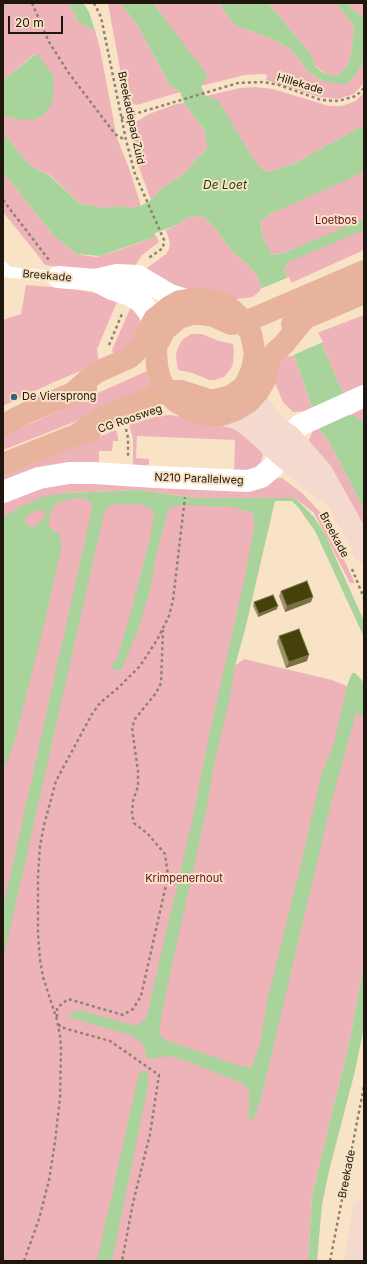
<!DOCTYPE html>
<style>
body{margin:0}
#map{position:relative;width:367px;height:1264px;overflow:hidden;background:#f9e3c6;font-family:Inter,sans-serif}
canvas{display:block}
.frame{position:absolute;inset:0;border:4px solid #1f170d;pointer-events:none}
.scale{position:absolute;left:8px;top:16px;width:55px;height:18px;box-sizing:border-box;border:2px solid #1f170d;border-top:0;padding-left:5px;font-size:12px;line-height:14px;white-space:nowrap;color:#1f170d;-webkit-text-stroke:3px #f9e3c6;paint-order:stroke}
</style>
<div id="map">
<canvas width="367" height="1264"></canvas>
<div class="frame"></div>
<div class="scale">20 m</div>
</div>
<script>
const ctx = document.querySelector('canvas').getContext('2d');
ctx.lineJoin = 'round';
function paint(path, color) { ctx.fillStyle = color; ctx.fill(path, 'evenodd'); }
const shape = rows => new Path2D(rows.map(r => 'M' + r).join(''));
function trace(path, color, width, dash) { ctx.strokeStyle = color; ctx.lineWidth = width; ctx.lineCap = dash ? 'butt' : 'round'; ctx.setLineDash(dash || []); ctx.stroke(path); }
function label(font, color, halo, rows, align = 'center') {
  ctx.font = font + ' Inter,sans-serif'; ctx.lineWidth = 4; ctx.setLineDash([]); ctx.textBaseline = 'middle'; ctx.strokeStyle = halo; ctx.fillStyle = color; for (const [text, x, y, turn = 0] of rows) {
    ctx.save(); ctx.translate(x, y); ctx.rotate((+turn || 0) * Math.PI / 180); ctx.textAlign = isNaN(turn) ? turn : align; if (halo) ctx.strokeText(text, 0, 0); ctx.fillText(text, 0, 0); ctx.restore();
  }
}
paint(shape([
 [3,3,66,3,73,10,79,23,95,30,100,49,117,138,129,168,141,206,129,208,120,206,104,208,79,203,50,175,35,169,26,161,3,132,3,115,16,119,36,53,3,80],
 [108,3,120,3,138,26,169,84,180,92,137,105,126,102],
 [153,3,219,3,234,25,270,38,289,48,303,64,307,71,323,81,358,72,364,59,364,83,354,94,338,99,320,97,266,80,267,75,264,74,245,75,201,86,160,12],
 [268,3,336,3,354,26,351,55,347,66,340,74,334,76,327,74,315,66,311,54],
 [348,3,364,3,364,17,354,11],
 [255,87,273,89,329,106,341,106,354,102,364,93,364,250,291,283,284,271,295,248,286,252,271,255,264,240,260,221,270,214,319,191,348,134,293,164,268,172,261,168,254,160,234,128,206,96,240,88],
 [184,103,205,131,207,149,195,160,185,173,160,190,151,200,137,162,130,128,134,123,149,114,176,104],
 [3,172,56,238,77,254,96,257,116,251,154,237,155,234,159,242,142,255,133,269,108,270,67,268,45,265,40,258,3,212],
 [199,216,205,218,216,229,230,249,249,266,257,276,262,289,253,297,236,299,187,291,145,272,147,268,166,254,169,249,170,243,166,230,177,225,188,217],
 [26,285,73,289,119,297,97,349,99,363,52,383,3,406,3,320,21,314],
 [132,304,138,313,141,324,133,343,114,355,112,350],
 [364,315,364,388,343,398,343,393,317,333],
 [191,334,202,334,219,341,233,344,234,350,233,364,230,370,224,377,215,380,210,380,192,373,178,370,176,357,177,350,182,340],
 [287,353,294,355,313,411,293,412,283,402,275,383,279,368],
 [149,370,156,390,3,450,3,436],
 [364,407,364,423,349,416],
 [171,415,230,426,257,444,263,455,260,465,254,469,234,473,235,440,137,436,136,458,149,459,149,464,145,468,133,466,133,439,129,425,158,416],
 [319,428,329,442,364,509,364,542,324,474,309,440,313,430],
 [116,430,118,437,118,441,113,441,112,451,99,451,99,463,3,487,3,475],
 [282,478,302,493,320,512,327,523,355,583,350,583,314,513,295,498,196,498,138,490,69,493,3,517,3,502,56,482],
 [60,497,267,503,232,664,236,665,244,659,332,680,347,686,347,690,364,718,364,962,350,1039,312,1196,308,1261,3,1261,3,519]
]), '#eeb3b9');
paint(shape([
 [66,3,83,3,89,12,95,30,79,23,73,10],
 [120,3,153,3,208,76,201,86,206,96,218,100,254,160,261,168,268,172,293,164,357,129,364,127,364,171,349,179,270,214,260,222,264,240,272,255,286,252,364,219,364,230,288,262,284,271,317,333,343,393,343,398,349,415,355,416,364,423,364,509,329,442,319,428,294,355,289,357,287,353,257,276,249,266,230,249,216,229,205,218,199,216,188,217,177,225,155,233,154,237,100,256,77,254,56,238,3,172,3,132,26,161,35,169,49,175,79,203,104,208,120,206,129,208,141,206,151,200,160,190,185,173,195,160,207,149,205,131,184,103,180,92,169,84,138,26],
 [219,3,268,3,311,54,315,66,322,72,334,76,340,74,347,66,351,55,354,26,336,3,348,3,354,11,364,17,364,59,358,72,347,84,339,84,323,81,307,71,303,64,289,48,270,38,234,25],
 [37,53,53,75,54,91,52,104,43,115,34,120,16,119,3,115,3,80],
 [138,490,196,498,295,498,314,517,325,534,364,621,364,637,315,531,298,507,292,501,275,501,245,630,235,666,230,697,214,764,206,812,162,1011,159,1034,166,1040,237,1065,252,1067,260,1044,268,997,300,868,322,772,334,744,347,686,352,673,355,673,362,680,364,685,364,718,356,713,331,803,260,1103,253,1120,248,1119,249,1110,249,1088,237,1081,192,1063,171,1056,148,1059,142,1043,130,1035,69,1017,72,1012,82,1011,136,1026,146,1019,193,817,210,731,243,586,254,528,253,513,234,507,180,505,169,508,156,556,150,590,137,633,121,670,111,669,118,656,133,604,150,538,154,517,152,509,139,504,116,504,105,509,3,960,3,908,93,504,84,498,73,498,55,504,51,512,49,519,49,527,60,535,61,549,45,621,16,736,6,765,3,766,3,517,20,507,45,496,69,493],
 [37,510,45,511,46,513,45,516,41,522,34,527,28,526,24,520,28,515],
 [364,962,364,1027,355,1071,329,1171,322,1205,317,1261,308,1261,312,1196,350,1039],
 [141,1071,146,1071,149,1075,146,1096,112,1261,97,1261,138,1077]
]), '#a8d49b');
paint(shape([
 [289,277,299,299,318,332,323,342,289,357,260,289]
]), '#f9e3c6');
trace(shape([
 [32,3,49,42,68,72,115,134,125,140],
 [94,3,101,17,126,140,135,174,164,240,163,248,147,259],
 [121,118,238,83,263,82,279,85,321,100,338,101,356,96,364,88],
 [3,200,49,260],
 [109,345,122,314],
 [126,429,128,438,128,456],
 [352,569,364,598],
 [57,1017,57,1008,68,999,123,1015,133,1009,141,996,168,876,165,854,148,834,134,823,132,814,133,801,138,786,138,771,132,728,135,719,156,693,161,683,163,630],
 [59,1024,60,1027,110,1041,159,1075,150,1134,133,1203,122,1261],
 [24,1261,39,1219,49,1180,55,1142,60,1098,61,1047,60,1036,57,1020,43,977,40,960,38,934,38,876,40,846,44,825,56,781,92,714,100,703,118,688,140,666,157,640,169,616,173,600,185,497],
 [330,1261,364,1086]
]), '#91826e', 2.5, [3, 3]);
trace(shape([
 [3,267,7,272,58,277]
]), '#fff', 11);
trace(shape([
 [58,277,95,280,117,275,138,276,170,295,186,300],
 [95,280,112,289,130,295,141,302,154,319],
 [3,492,39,478,69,473,94,473,155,477,248,481,261,477,274,466,290,436,300,425,364,396]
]), '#fff', 22);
trace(shape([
 [254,397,260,407,279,429,290,436,321,471,358,537,364,552],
 [222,415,236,418,249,426,280,454,323,490],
 [355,1261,364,1210]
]), '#f4d9ce', 22);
trace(shape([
 [305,318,284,344,275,352,269,363,265,380,258,392,249,402,236,410,222,415,215,415,199,414,192,411,175,401,167,392,160,379,157,366,156,351,157,345,165,330,179,318,193,314,200,314,213,316,231,324,245,322,364,271],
 [292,324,364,293],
 [73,393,95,373,129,358,134,354,142,344,154,319,169,307,180,301,199,298,212,300,227,305,240,317,251,334,255,354,252,369,247,381,243,387,231,396,216,400,209,400,181,391,172,391,161,393,101,418,76,435],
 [3,425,30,411,73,393,86,389],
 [3,464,76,435,90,432]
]), '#e8b39d', 22);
paint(shape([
 [281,591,311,602,285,612,279,596],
 [254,602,277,609,258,617,253,606],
 [279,636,307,661,286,668,277,642]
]), '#9e9268');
paint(shape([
 [313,597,311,602,285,612,287,606],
 [278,606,277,609,258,617,259,614],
 [309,655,307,661,286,668,289,662]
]), '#7a7242');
const building = shape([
 [307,581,313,597,287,606,281,591,307,581],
 [273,595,278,606,259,614,254,602,273,595],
 [299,629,309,655,289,662,279,636,299,629]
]);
paint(building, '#44410a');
trace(building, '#7a7242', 1);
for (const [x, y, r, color] of [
 [14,397,4,"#326682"]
]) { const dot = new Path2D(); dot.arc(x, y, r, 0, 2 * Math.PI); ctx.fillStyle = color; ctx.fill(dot); trace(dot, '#f9e3c6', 1.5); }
label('11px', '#1f170d', '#f9e3c6', [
 ["Hillekade",300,84,17],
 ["Breekadepad Zuid",131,118,78],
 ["Breekade",47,276,5],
 ["CG Roosweg",130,419,-19],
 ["N210 Parallelweg",199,479,2],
 ["Breekade",334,535,62],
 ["Breekade",347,1174,-79]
]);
label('11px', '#630b25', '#f9e3c6', [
 ["Loetbos",336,221],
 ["Krimpenerhout",184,879]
]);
label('11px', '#1f170d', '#f9e3c6', [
 ["De Viersprong",22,397]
], 'left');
label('italic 12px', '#163f05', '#f9e3c6', [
 ["De Loet",225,185]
]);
</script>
